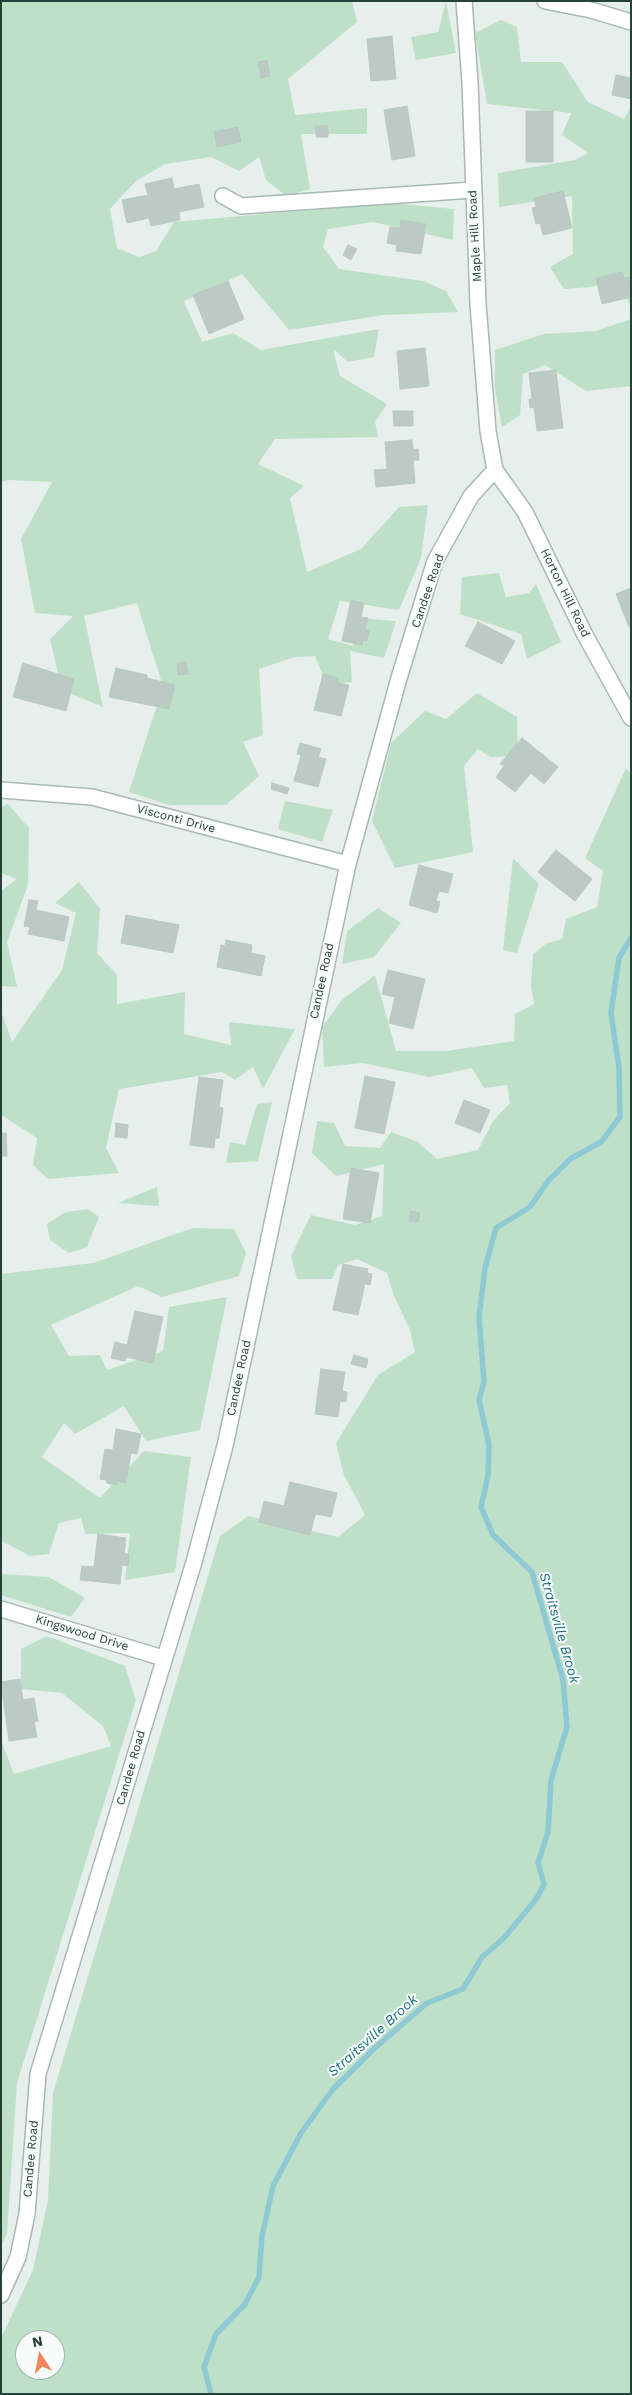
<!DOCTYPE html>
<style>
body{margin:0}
#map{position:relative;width:632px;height:2395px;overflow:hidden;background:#e6efeb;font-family:"Work Sans",sans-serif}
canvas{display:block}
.frame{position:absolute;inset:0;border:2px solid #24423a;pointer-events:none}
.north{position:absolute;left:15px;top:2330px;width:50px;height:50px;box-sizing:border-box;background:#f7fbf9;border:1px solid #a3b1ad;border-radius:50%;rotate:349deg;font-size:14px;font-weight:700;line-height:20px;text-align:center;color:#24423a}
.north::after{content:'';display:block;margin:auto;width:18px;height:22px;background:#f4845f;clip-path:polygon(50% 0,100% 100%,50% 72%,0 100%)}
</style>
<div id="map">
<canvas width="632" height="2395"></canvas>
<div class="frame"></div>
<div class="north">N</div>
</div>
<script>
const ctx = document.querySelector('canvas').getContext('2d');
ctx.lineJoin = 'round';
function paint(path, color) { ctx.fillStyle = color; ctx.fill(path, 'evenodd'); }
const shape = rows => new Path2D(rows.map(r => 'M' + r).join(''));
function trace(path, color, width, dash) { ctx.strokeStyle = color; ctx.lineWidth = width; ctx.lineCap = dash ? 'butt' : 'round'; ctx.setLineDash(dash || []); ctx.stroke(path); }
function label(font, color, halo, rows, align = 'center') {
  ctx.font = font + ' "Work Sans",sans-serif'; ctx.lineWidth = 4; ctx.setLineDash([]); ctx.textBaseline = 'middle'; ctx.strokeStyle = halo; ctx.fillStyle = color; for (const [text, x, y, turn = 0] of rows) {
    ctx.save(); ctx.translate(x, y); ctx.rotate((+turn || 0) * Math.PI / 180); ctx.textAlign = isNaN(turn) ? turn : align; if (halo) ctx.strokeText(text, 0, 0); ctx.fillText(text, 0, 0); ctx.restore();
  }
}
paint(shape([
 [1,1,352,1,357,22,288,79,295,115,367,108,367,134,301,134,310,189,286,196,266,180,259,157,239,171,211,157,165,164,136,181,110,209,117,248,139,257,156,251,174,222,391,203,454,209,453,240,373,222,328,229,323,247,339,269,423,281,446,291,458,312,384,315,289,330,242,274,184,301,202,342,233,333,261,350,379,329,374,357,348,362,333,349,340,376,387,404,375,422,378,437,275,439,258,464,304,486,290,498,307,572,361,549,399,507,428,505,421,558,399,610,340,601,328,639,353,646,358,618,396,621,384,658,350,651,352,682,327,685,315,656,294,657,259,669,263,735,243,742,259,776,226,805,169,805,129,792,154,714,164,690,137,603,84,616,103,707,62,690,50,639,73,616,35,613,21,539,52,482,9,480,1,482],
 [446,1,456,53,416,60,411,37,438,32],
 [501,20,517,27,521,62,562,62,588,102,624,119,631,107,631,306,616,280,591,287,564,289,550,267,573,254,572,196,499,207,498,173,575,160,588,153,562,135,571,113,487,104,475,33],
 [631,319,631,386,586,391,545,365,523,374,520,415,502,427,495,390,495,350,543,334,596,331],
 [499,573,506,597,529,593,536,584,561,642,527,659,521,634,460,614,462,577],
 [477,693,517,717,518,756,490,757,478,749,464,766,473,852,395,868,372,821,391,743,425,711,446,719],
 [626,768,631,774,631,2394,1,2394,1,2338,33,2270,48,2200,53,2093,220,1536,248,1516,338,1537,365,1515,344,1475,336,1443,378,1375,415,1352,410,1330,394,1296,387,1273,357,1259,338,1265,332,1279,297,1279,291,1256,311,1215,355,1225,382,1216,384,1164,336,1176,312,1153,317,1121,334,1123,345,1146,380,1148,391,1132,418,1142,437,1159,478,1150,493,1121,510,1103,507,1085,484,1088,472,1068,429,1077,363,1063,324,1067,322,1027,342,1000,375,975,396,1051,447,1051,514,1041,515,1014,534,1004,531,986,533,954,547,943,562,939,566,919,597,907,603,871,585,858],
 [25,2340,55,2340,55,2370,25,2370],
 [285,801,333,810,322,842,278,829],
 [8,804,29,828,28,885,7,942,17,987,1,986,1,891,17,879,1,873,1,807],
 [513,858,539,884,517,953,503,950],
 [79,882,100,909,97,953,117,975,117,1004,185,992,184,1034,231,1045,229,1022,295,1029,263,1089,253,1067,235,1080,222,1072,119,1089,106,1148,119,1173,48,1179,33,1165,37,1138,1,1115,1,1011,12,1042,62,970,76,913,55,903],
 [378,908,401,923,374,957,342,964,347,931],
 [272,1102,258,1161,226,1163,230,1142,245,1145,257,1104],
 [157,1187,159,1206,118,1203],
 [88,1209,99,1217,87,1247,69,1253,50,1240,47,1224,66,1212],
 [193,1228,234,1229,246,1253,239,1276,162,1297,138,1286,51,1325,69,1356,100,1355,107,1370,163,1351,169,1307,227,1297,200,1430,146,1441,124,1406,75,1434,64,1423,42,1457,100,1498,144,1451,191,1457,175,1572,125,1580,130,1533,85,1534,81,1518,59,1523,49,1554,30,1556,2,1541,1,1574,49,1577,85,1598,71,1617,1,1595,1,1274,93,1263],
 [47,1636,125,1666,136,1700,17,2083,7,2234,1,2247,1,1740,14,1774,111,1746,103,1726,62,1693,21,1689,21,1649]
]), '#bfe0c8');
trace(shape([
 [211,2394,204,2367,216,2334,245,2304,259,2277,262,2236,273,2186,301,2133,333,2089,376,2047,427,2003,463,1989,482,1957,504,1938,537,1898,544,1884,538,1863,548,1832,551,1780,567,1727,563,1680,532,1572,493,1535,481,1507,488,1476,489,1445,479,1400,484,1382,479,1317,485,1268,496,1228,530,1207,548,1181,570,1159,601,1142,620,1117,619,1068,611,1013,619,958,631,938]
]), '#8ec9d4', 5.5);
const building = shape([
 [392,36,396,79,371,81,367,39,392,36],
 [267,60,270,76,261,78,258,62,267,60],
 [616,75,631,78,631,99,612,95,616,75],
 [407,106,415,156,392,160,384,110,407,106],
 [526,111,553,111,553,162,526,162,526,111],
 [316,126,328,126,328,137,316,137,316,126],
 [238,127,241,142,217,147,214,132,238,127],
 [172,178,174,189,199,184,204,207,179,212,180,220,151,226,149,218,127,223,122,200,148,195,145,184,172,178],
 [563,191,572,228,543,235,540,223,536,224,532,208,536,207,534,198,563,191],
 [401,220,426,224,421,254,396,251,397,245,387,243,390,227,400,228,401,220],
 [348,245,357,249,351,260,343,255,348,245],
 [622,272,624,278,629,277,631,297,602,304,596,278,622,272],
 [228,281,244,319,209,334,193,295,228,281],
 [425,348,429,386,400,389,397,351,425,348],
 [556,370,563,428,537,431,534,407,530,408,529,399,532,399,529,373,556,370],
 [393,411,413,411,413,426,394,426,393,411],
 [412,440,413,450,418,449,419,460,413,460,415,483,376,487,374,470,387,469,385,442,412,440],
 [631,588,631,627,629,627,616,594,631,588],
 [351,600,364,603,361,617,368,618,365,630,369,631,367,641,363,640,362,645,342,641,351,600],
 [478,622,515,641,502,664,465,646,478,622],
 [186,662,188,674,178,675,177,663,186,662],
 [23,663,74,679,66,711,13,697,23,663],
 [116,668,147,675,147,678,175,685,169,709,109,697,116,668],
 [323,674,339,678,338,683,349,685,341,716,314,710,323,674],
 [522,738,558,767,544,784,531,773,515,792,496,777,504,766,500,764,522,738],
 [300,743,321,749,318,757,326,759,318,787,294,781,301,755,297,754,300,743],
 [272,783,289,788,287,794,271,789,272,783],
 [556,850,592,879,575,901,538,872,556,850],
 [419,865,453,874,448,893,439,891,436,901,440,902,437,913,409,905,419,865],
 [29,900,38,901,36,910,69,917,64,941,28,934,30,927,24,926,29,900],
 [126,915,179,925,173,953,121,943,126,915],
 [226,940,252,945,251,953,265,956,261,976,217,967,221,945,225,946,226,940],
 [388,970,425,979,413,1029,389,1023,395,997,382,994,388,970],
 [365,1076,395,1082,384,1134,355,1128,365,1076],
 [199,1077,223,1080,219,1107,223,1108,219,1138,215,1138,214,1148,190,1145,199,1077],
 [464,1100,490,1110,480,1133,455,1123,464,1100],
 [116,1123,128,1125,127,1138,115,1137,116,1123],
 [1,1133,6,1133,7,1156,1,1156,1,1133],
 [351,1168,379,1173,370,1223,343,1219,351,1168],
 [411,1211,420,1213,418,1222,409,1221,411,1211],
 [343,1264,368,1269,367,1273,372,1274,370,1285,365,1284,358,1315,333,1310,343,1264],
 [135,1311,163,1317,153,1363,126,1357,125,1361,111,1358,115,1342,127,1345,135,1311],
 [354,1355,368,1359,366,1368,351,1364,354,1355],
 [321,1369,345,1372,342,1391,347,1392,346,1402,340,1401,338,1417,315,1414,321,1369],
 [116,1429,141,1434,137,1454,131,1453,126,1483,117,1481,117,1485,107,1483,106,1480,100,1479,105,1449,113,1450,116,1429],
 [290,1482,337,1493,331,1517,317,1514,315,1515,310,1535,259,1522,264,1501,284,1506,290,1482],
 [98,1534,126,1538,124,1554,129,1554,128,1566,122,1565,120,1584,80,1580,82,1566,94,1567,98,1534],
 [20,1679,23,1700,34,1698,38,1721,34,1722,37,1737,9,1741,1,1682,20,1679]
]);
paint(building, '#bbcac4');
trace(building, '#b8c9c2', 1);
const minor = shape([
 [464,1,470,82,478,304,488,431,495,470,525,512,585,635,631,718],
 [545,1,591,10,631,22],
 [223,196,241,206,473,190],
 [1,790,92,797,348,864],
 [1,1609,163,1658],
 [1,2295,18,2257,27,2214,38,2074,194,1562,225,1446,348,864,399,678,435,561,471,496,495,470]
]);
trace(minor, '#a8b8b2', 18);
trace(minor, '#fff', 15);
label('12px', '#24423a', '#f7fbf9', [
 ["Maple Hill Road",475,236,-93],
 ["Candee Road",428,591,-71],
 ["Horton Hill Road",565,593,64],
 ["Visconti Drive",176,819,15],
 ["Candee Road",322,981,-78],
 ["Candee Road",239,1378,-78],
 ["Kingswood Drive",82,1633,17],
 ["Candee Road",131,1768,-74],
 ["Candee Road",31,2159,-85]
]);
label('italic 14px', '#1c6f80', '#f7fbf9', [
 ["Straitsville Brook",559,1628,74],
 ["Straitsville Brook",373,2036,-42]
]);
</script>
